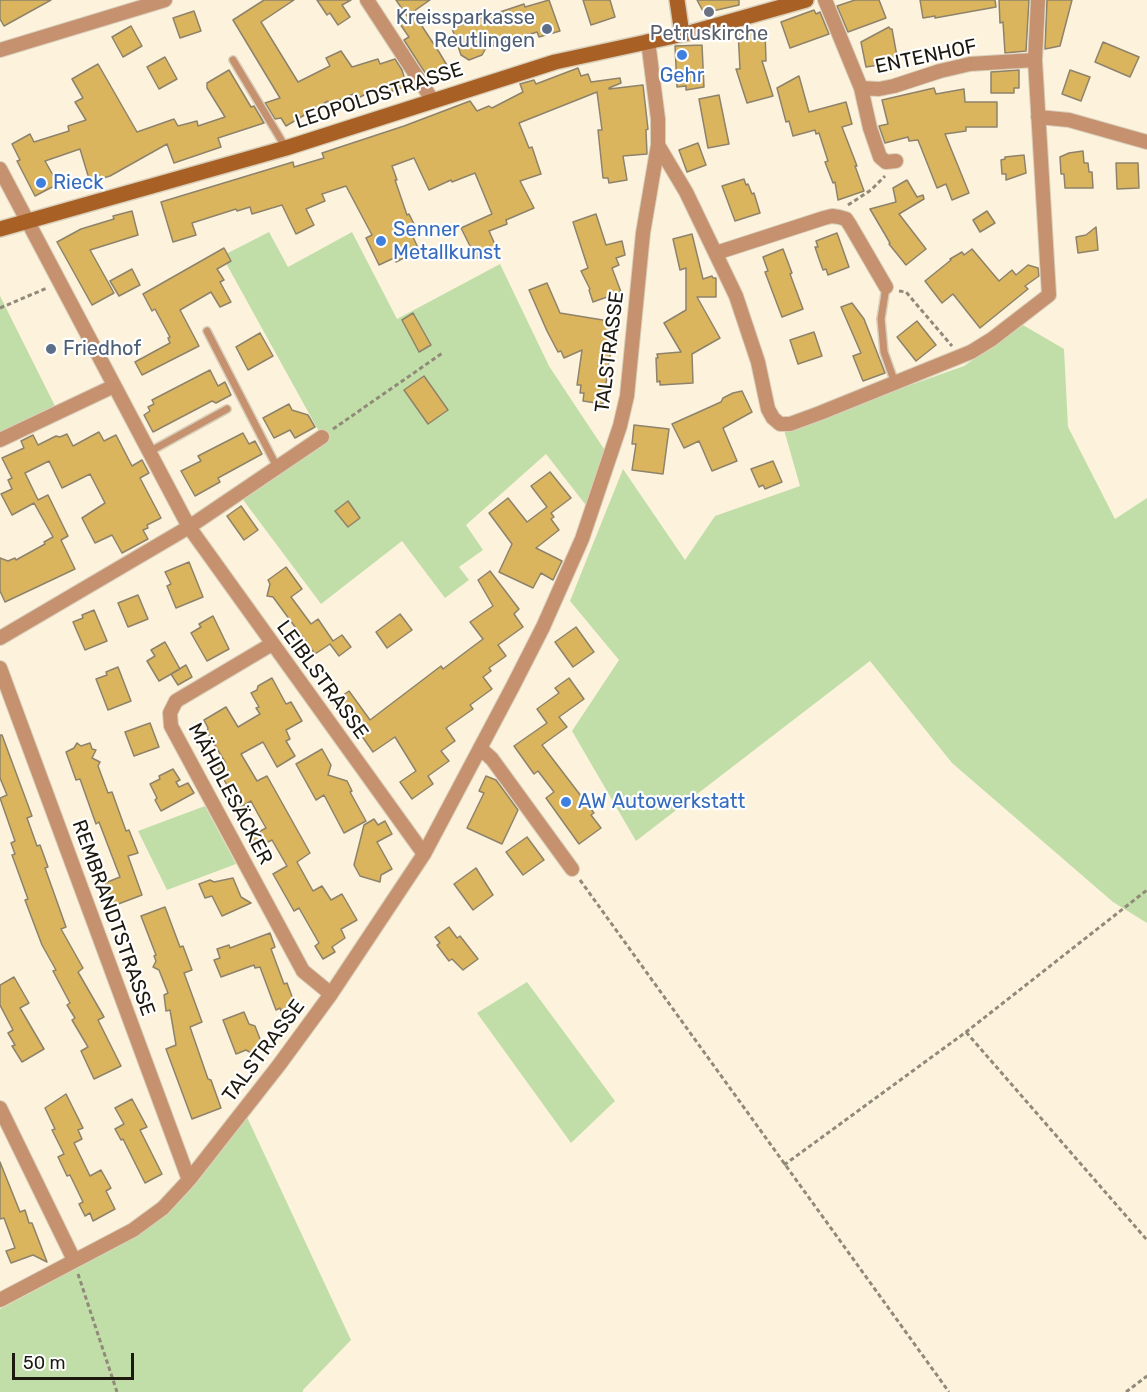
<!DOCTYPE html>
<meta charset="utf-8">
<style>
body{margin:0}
#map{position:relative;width:1147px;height:1392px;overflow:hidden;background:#fdf3dd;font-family:Rubik,sans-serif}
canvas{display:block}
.scale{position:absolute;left:12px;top:1353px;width:122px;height:27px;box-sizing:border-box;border:3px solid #1d190f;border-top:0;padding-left:8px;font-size:18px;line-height:21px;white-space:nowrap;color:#1d190f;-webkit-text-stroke:4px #fff;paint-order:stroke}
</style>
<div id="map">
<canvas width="1147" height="1392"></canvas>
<div class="scale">50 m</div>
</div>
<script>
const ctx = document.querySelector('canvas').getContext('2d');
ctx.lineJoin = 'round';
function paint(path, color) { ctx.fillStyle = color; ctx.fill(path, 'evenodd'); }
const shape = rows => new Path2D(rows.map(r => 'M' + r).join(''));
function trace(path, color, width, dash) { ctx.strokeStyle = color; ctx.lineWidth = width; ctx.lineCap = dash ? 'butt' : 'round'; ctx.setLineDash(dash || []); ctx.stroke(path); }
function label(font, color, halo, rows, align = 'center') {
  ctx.font = font + ' Rubik,sans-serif'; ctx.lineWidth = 4.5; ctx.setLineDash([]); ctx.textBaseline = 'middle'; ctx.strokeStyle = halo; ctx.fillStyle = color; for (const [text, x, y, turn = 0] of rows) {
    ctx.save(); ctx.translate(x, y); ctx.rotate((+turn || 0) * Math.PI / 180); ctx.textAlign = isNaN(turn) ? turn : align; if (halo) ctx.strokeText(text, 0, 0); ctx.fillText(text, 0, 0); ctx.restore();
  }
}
paint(shape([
 [269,232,288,267,352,232,397,319,500,264,549,366,610,458,592,513,546,454,466,525,483,550,459,567,469,580,445,598,402,541,321,604,238,493,322,437,222,256],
 [0,296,58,412,0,440],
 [1023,325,1064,349,1068,427,1115,519,1147,498,1147,923,1113,902,952,763,870,661,636,841,572,731,619,660,570,601,623,469,685,560,715,516,800,486,784,430,964,366],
 [205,806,236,864,167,890,138,831],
 [527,982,615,1101,571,1143,477,1013],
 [247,1117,351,1340,303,1390,303,1392,0,1392,0,1309,135,1237,151,1226,195,1185]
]), '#c2dea8');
const building = shape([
 [0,0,51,0,4,26,0,19,0,0],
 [264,0,294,0,261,22,298,82,330,66,326,58,341,51,352,67,378,59,380,64,395,59,402,70,407,86,378,96,376,89,356,99,353,94,330,105,328,101,286,126,281,118,275,119,265,103,280,98,233,20,264,0],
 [317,0,351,0,342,5,350,17,338,25,330,13,327,15,317,0],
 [396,0,430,0,407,16,396,0],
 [549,0,560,31,539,37,537,32,486,48,482,55,469,60,461,55,452,28,524,4,525,7,549,0],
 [583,0,610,0,615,17,591,25,583,0],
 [697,0,739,0,739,5,704,13,697,0],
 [855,0,879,0,886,18,848,32,837,6,855,0],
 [920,0,995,0,996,7,935,18,935,16,923,18,920,0],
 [999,0,1029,0,1026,51,1005,53,1003,22,1000,23,999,0],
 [1047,0,1072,0,1060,46,1045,49,1047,0],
 [814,10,816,14,820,12,829,34,790,48,781,22,814,10],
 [194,11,201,31,180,38,173,18,194,11],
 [414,14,439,52,451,72,429,79,404,40,409,37,400,24,414,14],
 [131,26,142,46,123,57,112,37,131,26],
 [889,27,890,29,892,29,898,62,866,67,861,42,889,27],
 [765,30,766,61,762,61,773,96,747,103,736,69,740,69,738,31,765,30],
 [1103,42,1139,57,1130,77,1095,62,1103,42],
 [702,45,704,87,686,90,686,86,677,87,675,46,702,45],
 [165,57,177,79,159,89,147,67,165,57],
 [98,64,137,132,174,119,178,126,197,121,198,126,225,117,207,88,207,83,229,70,251,107,254,106,264,123,218,138,221,147,174,163,167,144,110,176,90,182,80,149,45,161,58,184,35,196,17,161,20,160,12,144,30,134,34,142,69,131,68,126,86,120,75,102,83,98,72,79,98,64],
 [578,68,581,76,588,74,591,82,620,78,621,83,609,88,609,89,643,85,648,129,646,130,647,154,623,156,627,180,609,183,608,178,603,178,598,130,602,130,597,92,519,123,529,148,532,147,541,174,520,181,534,208,506,220,507,224,489,231,497,249,476,258,461,228,492,214,475,173,452,182,451,180,429,190,414,158,392,166,397,180,395,180,407,215,409,214,419,234,413,237,419,250,396,262,394,258,379,265,366,238,372,235,346,186,322,194,325,201,306,209,314,225,296,234,282,205,252,214,250,207,237,211,236,209,192,223,196,235,173,242,161,202,293,162,294,167,324,158,322,153,404,126,470,101,477,111,489,106,492,108,523,92,520,84,534,80,536,84,578,68],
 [1019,70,1019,88,1014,88,1014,93,991,93,991,72,1019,70],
 [1070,70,1090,77,1081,101,1062,94,1070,70],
 [799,76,809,112,846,102,852,124,842,127,857,166,855,166,864,191,838,200,835,182,833,183,825,162,828,161,819,133,816,134,815,130,793,136,789,121,786,122,777,88,799,76],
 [934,88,936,94,964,89,965,102,997,102,997,127,966,127,966,131,945,134,969,193,952,200,946,184,937,188,918,140,909,141,908,137,885,143,879,126,888,124,882,100,934,88],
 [719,95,729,144,708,148,699,99,719,95],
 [698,143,706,165,687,172,679,150,698,143],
 [1083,151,1084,163,1088,163,1089,172,1092,172,1093,188,1065,188,1064,174,1061,174,1060,157,1069,153,1083,151],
 [1024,155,1026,173,1006,180,1006,174,1002,174,1001,160,1005,159,1005,157,1024,155],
 [1116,163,1138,163,1139,188,1117,189,1116,163],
 [744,179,746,185,748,184,752,194,754,193,760,213,735,221,722,186,744,179],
 [907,180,917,197,923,195,924,199,899,214,926,249,906,265,889,244,890,243,870,209,896,202,893,188,907,180],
 [132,211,138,235,90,250,114,293,92,305,57,242,81,229,114,219,113,216,132,211],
 [987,211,995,223,980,232,973,220,987,211],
 [596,214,606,245,622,241,625,255,616,258,619,265,612,268,621,292,593,302,589,290,590,289,581,271,588,268,573,222,596,214],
 [1096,227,1098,250,1078,253,1076,237,1086,235,1096,227],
 [837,233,849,267,828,275,826,269,823,270,819,259,815,247,818,247,816,241,837,233],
 [692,234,703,279,712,276,713,278,716,278,716,297,697,297,720,338,692,354,693,383,660,385,660,381,657,382,656,358,658,358,657,354,681,352,664,323,686,310,686,268,680,270,673,239,692,234],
 [224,248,231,261,217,269,224,280,220,282,231,302,220,307,211,292,180,310,199,346,142,375,135,362,170,343,168,338,170,337,155,309,152,311,143,294,224,248],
 [783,249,792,273,790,274,803,309,782,317,765,272,768,271,763,257,783,249],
 [972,249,999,281,1012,270,1016,275,1028,265,1038,268,1039,276,1025,286,1028,289,980,328,953,294,942,303,925,281,951,260,950,259,962,252,964,255,972,249],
 [132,269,140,285,119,296,110,281,132,269],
 [547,283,560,313,615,322,603,404,583,401,584,393,580,393,581,385,577,385,582,350,564,358,561,351,558,352,547,331,529,290,547,283],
 [852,303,864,319,885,373,863,381,853,356,861,353,841,307,852,303],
 [413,313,431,345,419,352,402,320,413,313],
 [917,321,936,345,916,361,897,337,917,321],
 [814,332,822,356,798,364,790,340,814,332],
 [260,333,273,356,248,370,236,347,260,333],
 [210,370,218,386,225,382,231,395,216,403,212,401,153,432,144,415,150,411,148,407,154,404,152,400,210,370],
 [424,376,448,410,428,424,404,390,424,376],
 [742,391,752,412,723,428,737,461,712,471,699,441,684,448,672,424,721,402,723,398,733,393,742,391],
 [289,404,292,410,308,415,315,427,295,438,290,430,274,438,263,418,289,404],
 [634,425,669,429,663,474,632,470,636,444,632,444,634,425],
 [99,432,104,441,116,435,132,466,142,460,149,473,140,478,161,518,147,525,148,528,143,530,148,539,122,553,112,535,95,543,82,518,105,503,90,474,62,488,49,461,25,473,38,500,48,495,68,536,61,540,75,569,5,602,0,591,0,558,8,561,15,558,16,560,45,544,44,542,53,537,34,503,12,515,1,494,12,489,8,480,12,478,2,458,24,448,21,441,33,435,38,445,56,436,60,437,67,434,73,446,99,432],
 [243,433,249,444,255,441,262,454,218,478,220,482,195,496,181,471,201,461,198,456,243,433],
 [773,461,782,482,765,489,763,485,759,487,751,469,773,461],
 [550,472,571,498,551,513,554,517,551,519,559,530,536,548,562,561,553,580,541,573,533,588,499,572,512,544,489,513,508,498,527,522,547,507,531,486,550,472],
 [348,501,360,518,348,527,335,511,348,501],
 [241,506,258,530,244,540,227,516,241,506],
 [189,562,203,597,176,608,167,586,171,584,165,572,189,562],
 [286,567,302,589,291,597,311,624,318,619,333,641,342,635,351,647,339,656,330,644,315,654,273,597,267,596,270,584,268,580,286,567],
 [490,571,519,609,514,614,523,627,498,645,506,656,489,668,491,671,483,677,492,689,470,705,473,709,446,728,455,741,441,751,449,761,428,776,433,784,412,799,400,782,416,771,395,737,373,752,357,729,354,732,333,702,349,691,370,720,441,666,443,669,483,639,470,622,493,606,478,580,490,571],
 [138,595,148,619,128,627,118,603,138,595],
 [94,610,107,641,85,650,73,622,83,618,82,615,94,610],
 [400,614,412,630,387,648,376,632,400,614],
 [213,616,229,649,207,661,191,633,201,627,199,624,213,616],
 [576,627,594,652,573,667,555,642,576,627],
 [165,642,180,669,159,681,147,661,155,656,151,650,165,642],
 [186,665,192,677,178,685,171,674,186,665],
 [118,667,131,701,108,710,96,679,107,675,106,672,118,667],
 [272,678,286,704,291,702,302,721,286,730,290,739,286,741,295,756,277,767,263,742,241,754,257,781,267,776,310,853,297,862,313,891,322,886,331,900,342,894,357,920,341,929,345,938,332,947,335,952,323,959,315,946,319,943,299,908,294,911,273,874,287,866,272,840,258,847,251,836,266,828,258,814,251,801,238,809,228,792,229,789,217,767,225,762,207,732,208,728,204,720,226,707,238,727,260,714,256,708,259,707,251,693,257,690,258,686,272,678],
 [569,678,584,699,559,717,567,727,542,745,594,813,591,815,601,828,579,844,546,798,554,792,538,771,534,774,514,746,547,723,537,709,559,693,555,688,569,678],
 [150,723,159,747,134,756,125,732,150,723],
 [0,735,2,735,32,816,27,818,37,846,40,845,48,867,45,868,66,927,61,929,83,968,78,972,104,1017,98,1020,121,1066,94,1079,81,1051,88,1047,72,1020,75,1018,67,1005,70,1003,53,971,56,970,42,945,25,900,28,899,12,855,15,854,11,843,15,841,0,798,7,795,0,778,0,735],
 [77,743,81,746,90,743,92,749,96,750,92,758,100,762,98,766,108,793,112,792,126,831,129,830,138,853,128,856,142,895,113,906,105,883,120,877,99,822,96,824,80,779,76,780,66,752,74,748,77,743],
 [322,749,331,765,328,775,347,781,352,791,350,792,366,821,344,833,324,795,316,800,296,764,322,749],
 [173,769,180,780,176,782,179,787,188,783,194,793,161,811,155,800,157,798,150,784,160,779,159,776,173,769],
 [486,776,496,780,518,810,502,844,467,828,484,793,479,791,486,776],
 [374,819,378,825,385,821,392,834,377,842,392,869,381,875,380,882,360,876,354,865,364,825,374,819],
 [527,837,544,860,523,875,506,852,527,837],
 [476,868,493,895,473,910,454,884,476,868],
 [233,878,241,897,251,903,222,916,212,896,205,898,199,884,210,880,214,882,233,878],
 [165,907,180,947,183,946,192,970,184,973,202,1022,190,1027,208,1079,211,1080,221,1108,192,1119,166,1049,176,1045,170,1010,166,1011,164,995,168,993,159,970,153,967,156,961,154,956,156,955,141,916,165,907],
 [449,927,457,938,460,936,478,959,463,970,452,959,449,961,437,945,440,943,435,937,449,927],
 [270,933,275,947,271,949,284,984,287,983,297,1010,283,1016,280,1008,276,1010,260,967,255,968,254,965,221,977,214,960,220,958,217,949,229,945,230,948,270,933],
 [14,977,29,1003,20,1008,44,1049,22,1062,12,1046,15,1045,8,1033,13,1030,0,1005,0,985,14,977],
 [244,1012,249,1024,255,1026,262,1044,256,1047,253,1054,246,1050,236,1054,223,1020,244,1012],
 [66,1094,83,1128,78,1130,82,1139,74,1143,90,1176,101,1170,111,1188,106,1191,115,1209,93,1221,90,1213,85,1216,79,1204,83,1202,70,1175,67,1176,58,1157,64,1154,52,1130,55,1129,45,1108,66,1094],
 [132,1099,147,1127,140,1130,162,1174,145,1183,123,1139,121,1140,115,1129,124,1124,115,1108,132,1099],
 [0,1162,20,1212,25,1210,29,1223,32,1223,47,1262,33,1255,11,1263,6,1251,15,1248,4,1218,0,1219,0,1162]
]);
paint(building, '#dab55e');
trace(building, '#8e836a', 1.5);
const lane = shape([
 [233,60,286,148],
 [886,287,881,319,884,352,895,383],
 [207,331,277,467],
 [149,452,227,409]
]);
const street = shape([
 [367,0,433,101],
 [825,0,861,88,870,128,880,157,886,162,896,161],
 [0,50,165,0],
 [861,88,879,89,894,86,940,71,970,64,1035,60],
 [1038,117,1069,120,1147,142],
 [658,145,686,192,736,296,758,362,768,409,773,418,780,424,790,424,820,413,971,352,992,339,1049,295,1035,60,1038,0],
 [0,169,189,527,424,854],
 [716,253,824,218,832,216,839,217,846,219,850,225,886,287],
 [0,440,114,386],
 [0,638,189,527,322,437],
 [272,644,176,701,170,713,171,726,303,971,331,994],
 [0,668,189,1180],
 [480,748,492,759,572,869],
 [0,1108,74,1260],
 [0,1300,133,1230,163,1208,189,1180,279,1065,331,994,424,854,513,686,543,627,582,539,620,426,627,396,643,233,658,145,658,119,648,41]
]);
const secondary = shape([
 [677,0,682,34],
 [0,229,286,148,555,62,693,32,806,0]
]);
trace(lane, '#d9d0bc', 10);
trace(street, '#d9d0bc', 16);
trace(secondary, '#d9d0bc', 18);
trace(shape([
 [848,205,871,190,885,176],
 [899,291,906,292,952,346],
 [0,308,47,288],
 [333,429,444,352],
 [580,880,949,1392],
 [966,1032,1147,1240],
 [784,1165,966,1032,1147,890],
 [78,1274,117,1392],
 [1126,1392,1147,1376]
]), '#918a7a', 3, [4.5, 3]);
trace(lane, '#c5916f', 7);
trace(street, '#c5916f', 14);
trace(secondary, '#a96025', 15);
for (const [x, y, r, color] of [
 [709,12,6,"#6b7280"],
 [547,29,6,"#5c6f8a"],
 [682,55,6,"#3f7fe0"],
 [41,183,6,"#3f7fe0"],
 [381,241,6,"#3f7fe0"],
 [51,349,6,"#5c6f8a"],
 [566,802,6,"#3f7fe0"]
]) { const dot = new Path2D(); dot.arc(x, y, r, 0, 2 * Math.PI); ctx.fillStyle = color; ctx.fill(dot); trace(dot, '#fff', 2); }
label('20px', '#4e5e75', '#fff', [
 ["Kreissparkasse",535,18],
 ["Reutlingen",535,41],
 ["Friedhof",63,349,"left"]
], 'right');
label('20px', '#5b616d', '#fff', [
 ["Petruskirche",709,34]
]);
label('20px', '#1d190f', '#fff', [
 ["ENTENHOF",926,57,-12],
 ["LEOPOLDSTRASSE",379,96,-18],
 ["TALSTRASSE",610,352,-83],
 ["LEIBLSTRASSE",322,680,54],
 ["MÄHDLESÄCKER",230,794,62],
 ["REMBRANDTSTRASSE",113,918,70],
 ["TALSTRASSE",264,1051,-53]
]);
label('20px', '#366cbe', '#fff', [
 ["Gehr",682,76,"center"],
 ["Rieck",53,183],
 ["Senner",393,230],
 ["Metallkunst",393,253],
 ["AW Autowerkstatt",578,802]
], 'left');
</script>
